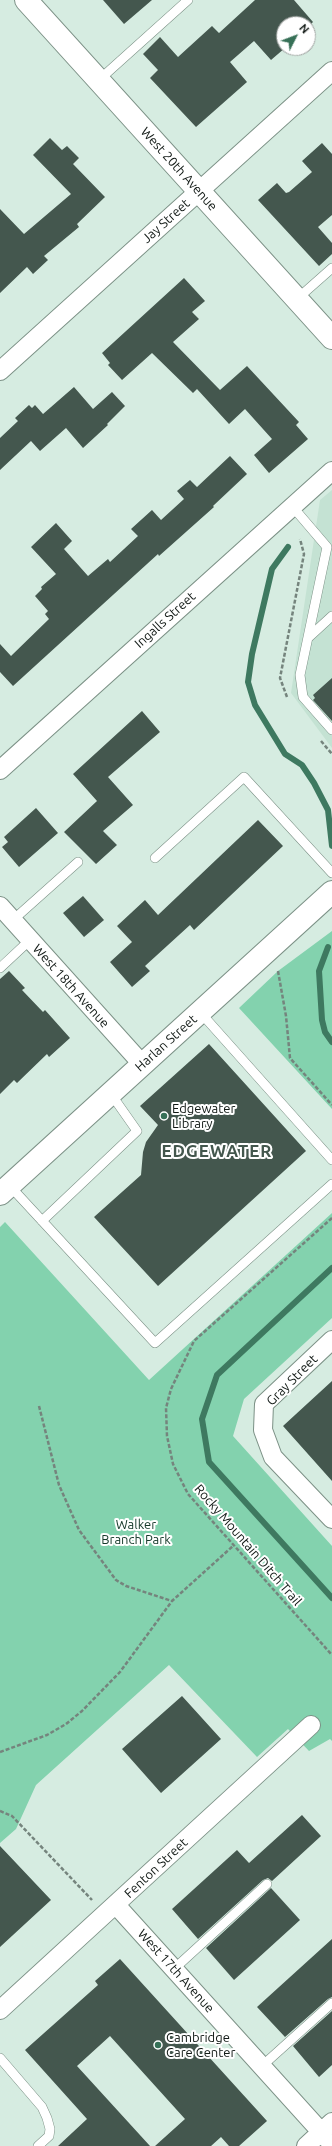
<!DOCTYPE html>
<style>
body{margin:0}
#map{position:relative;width:332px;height:2146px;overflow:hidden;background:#d6ece1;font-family:Ubuntu,sans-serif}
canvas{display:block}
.north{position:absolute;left:276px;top:16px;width:40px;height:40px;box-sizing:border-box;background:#fff;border:1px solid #a0a3a1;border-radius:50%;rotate:48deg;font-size:11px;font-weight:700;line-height:16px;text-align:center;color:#111915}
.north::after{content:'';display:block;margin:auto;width:14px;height:18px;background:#377057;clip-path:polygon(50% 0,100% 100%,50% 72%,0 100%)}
</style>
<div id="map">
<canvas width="332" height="2146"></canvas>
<div class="north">N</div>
</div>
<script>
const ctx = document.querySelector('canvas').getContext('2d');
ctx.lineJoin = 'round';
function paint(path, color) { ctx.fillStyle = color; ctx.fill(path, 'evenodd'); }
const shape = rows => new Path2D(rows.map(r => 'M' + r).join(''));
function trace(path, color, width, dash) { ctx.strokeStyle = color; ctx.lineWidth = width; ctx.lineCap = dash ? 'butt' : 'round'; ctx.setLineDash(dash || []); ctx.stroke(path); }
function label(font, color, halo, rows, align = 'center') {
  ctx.font = font + ' Ubuntu,sans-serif'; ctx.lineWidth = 4; ctx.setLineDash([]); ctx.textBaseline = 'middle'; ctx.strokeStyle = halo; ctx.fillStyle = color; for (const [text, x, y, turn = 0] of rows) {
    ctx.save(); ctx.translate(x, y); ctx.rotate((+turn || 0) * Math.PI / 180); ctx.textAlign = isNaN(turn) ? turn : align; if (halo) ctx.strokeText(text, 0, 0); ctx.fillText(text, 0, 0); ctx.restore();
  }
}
paint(shape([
 [332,490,332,748,291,693,320,500]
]), '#c4e2d3');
paint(shape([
 [332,931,332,1109,239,1008,278,971],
 [332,1213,332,1318,244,1399,233,1436,332,1546,332,1741,330,1739,309,1751,288,1729,257,1757,169,1665,36,1785,16,1829,0,1843,0,1227,5,1222,149,1380]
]), '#83d2ae');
trace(shape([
 [288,547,272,569,252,654,248,682,255,705,285,754,302,765,314,783,328,810,332,846],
 [328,947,319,971,322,1020,325,1032,332,1042],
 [332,1268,217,1375,202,1419,209,1462,332,1598]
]), '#3e7960', 6);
paint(shape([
 [103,0,152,0,124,24],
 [255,0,294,0,313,22,308,27,308,24,284,24,285,48,271,60,254,41,230,62,247,82,196,127,150,78,158,70,143,54,160,37,178,57,212,26,219,33],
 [50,138,62,150,67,146,79,158,73,164,105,197,77,224,79,227,44,256,48,260,33,274,27,267,0,293,0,209,24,234,71,194,33,155],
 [322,143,332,154,332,215,318,227,332,243,332,254,319,266,258,200,277,183,286,193,289,192,312,172,302,161],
 [184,278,205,301,192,312,199,319,173,342,220,390,247,366,299,422,296,425,308,439,269,473,254,455,272,439,245,409,229,424,197,389,193,393,152,353,122,380,108,365,110,363,102,353],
 [74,387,93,409,112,392,125,406,107,424,108,425,83,448,66,428,40,451,31,441,0,470,0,438,18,421,15,418,29,405,32,408,35,405,43,414],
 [230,456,247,474,213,506,214,507,159,556,158,554,13,686,0,672,0,644,11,656,49,619,45,614,48,611,35,596,42,589,41,587,56,574,31,547,56,523,72,541,64,549,88,576,108,559,110,562,138,536,131,529,152,510,161,520,184,499,177,491,190,480,197,487],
 [332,678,332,721,313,700,315,698,313,695],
 [142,711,160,732,108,777,133,805,103,831,117,845,96,864,64,832,97,801,73,774],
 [36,808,58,833,19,867,2,847,8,842,4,837],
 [258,820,283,846,194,930,190,925,145,966,150,971,132,987,110,962,132,942,117,926,145,900,158,915],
 [83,896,104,920,84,937,63,913],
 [9,971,25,988,22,990,43,1012,45,1010,70,1038,49,1057,47,1054,17,1083,14,1080,0,1094,0,979],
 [209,1044,306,1151,158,1286,94,1217,141,1175,143,1152,146,1142,158,1125,140,1106],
 [332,1381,332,1481,283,1426],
 [182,1696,221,1739,161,1793,122,1749],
 [302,1815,321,1836,272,1881,268,1878,263,1880,198,1939,172,1909,237,1850,249,1863],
 [0,1846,51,1900,0,1947],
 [271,1888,300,1920,234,1980,206,1948],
 [332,1939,332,1997,328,1999,285,2037,257,2007],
 [120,1959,267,2121,239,2146,229,2146,221,2137,211,2146,155,2146,185,2119,110,2036,77,2066,150,2146,58,2146,87,2119,25,2050,98,1985,95,1981],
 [332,2011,332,2065,319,2077,293,2046]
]), '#44574e');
const service = shape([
 [99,80,188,0],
 [297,299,332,268],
 [292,506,327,547,300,675,303,697,332,730],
 [308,638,332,616],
 [155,858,244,777,332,873],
 [13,920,78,862],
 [0,968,30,940],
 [200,1012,332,1160],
 [9,1185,155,1343,332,1184],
 [42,1221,137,1131,111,1094],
 [174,1969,267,1884],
 [0,2058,42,2107,47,2118,50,2129,49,2136,38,2146],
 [262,2066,332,2003]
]);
const minor = shape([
 [0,371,332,71],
 [0,770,332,471],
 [0,906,143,1065],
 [332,1340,264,1404,263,1430,273,1457,332,1519],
 [116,1905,332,2144],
 [0,2010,311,1725],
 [306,2146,332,2122]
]);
const tertiary = shape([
 [26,0,332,338],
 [0,1194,332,892]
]);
trace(service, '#7c9186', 10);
trace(minor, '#7c9186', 20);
trace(tertiary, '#7c9186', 24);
trace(shape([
 [287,697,280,678,304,554,300,539],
 [321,741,332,754],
 [278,971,286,1016,290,1058,332,1105],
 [332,1218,194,1341,171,1389,166,1408,167,1436,173,1464,188,1494,332,1655],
 [39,1406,59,1485,79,1530,116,1580,126,1586,172,1601],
 [0,1752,47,1735,66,1724,82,1711,120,1672,172,1601,233,1546],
 [0,1811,12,1816,92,1900]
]), '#75847d', 2.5, [4, 2]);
trace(service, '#fff', 9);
trace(minor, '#fff', 18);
trace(tertiary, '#fff', 22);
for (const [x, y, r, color] of [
 [164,1116,4,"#377057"],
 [158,2045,4,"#377057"]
]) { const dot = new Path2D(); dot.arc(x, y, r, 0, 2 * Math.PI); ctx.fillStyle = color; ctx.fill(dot); trace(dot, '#fff', 1.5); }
label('13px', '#111915', '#fff', [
 ["West 20th Avenue",179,169,48],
 ["Jay Street",166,221,-42],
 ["Ingalls Street",165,620,-42],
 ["West 18th Avenue",71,986,48],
 ["Harlan Street",166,1043,-42],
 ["Gray Street",292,1380,-45],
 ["Rocky Mountain Ditch Trail",248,1545,49],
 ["Fenton Street",156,1868,-43],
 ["West 17th Avenue",176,1971,48]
]);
label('13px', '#111915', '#fff', [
 ["Edgewater",172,1109],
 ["Library",172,1124],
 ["Cambridge",166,2038],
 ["Care Center",166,2053]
], 'left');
label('13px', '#15392a', '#fff', [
 ["Walker",136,1525],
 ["Branch Park",136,1540]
]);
ctx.letterSpacing = '1px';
label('bold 17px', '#43574d', '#fff', [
 ["EDGEWATER",217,1151]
]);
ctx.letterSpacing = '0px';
</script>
